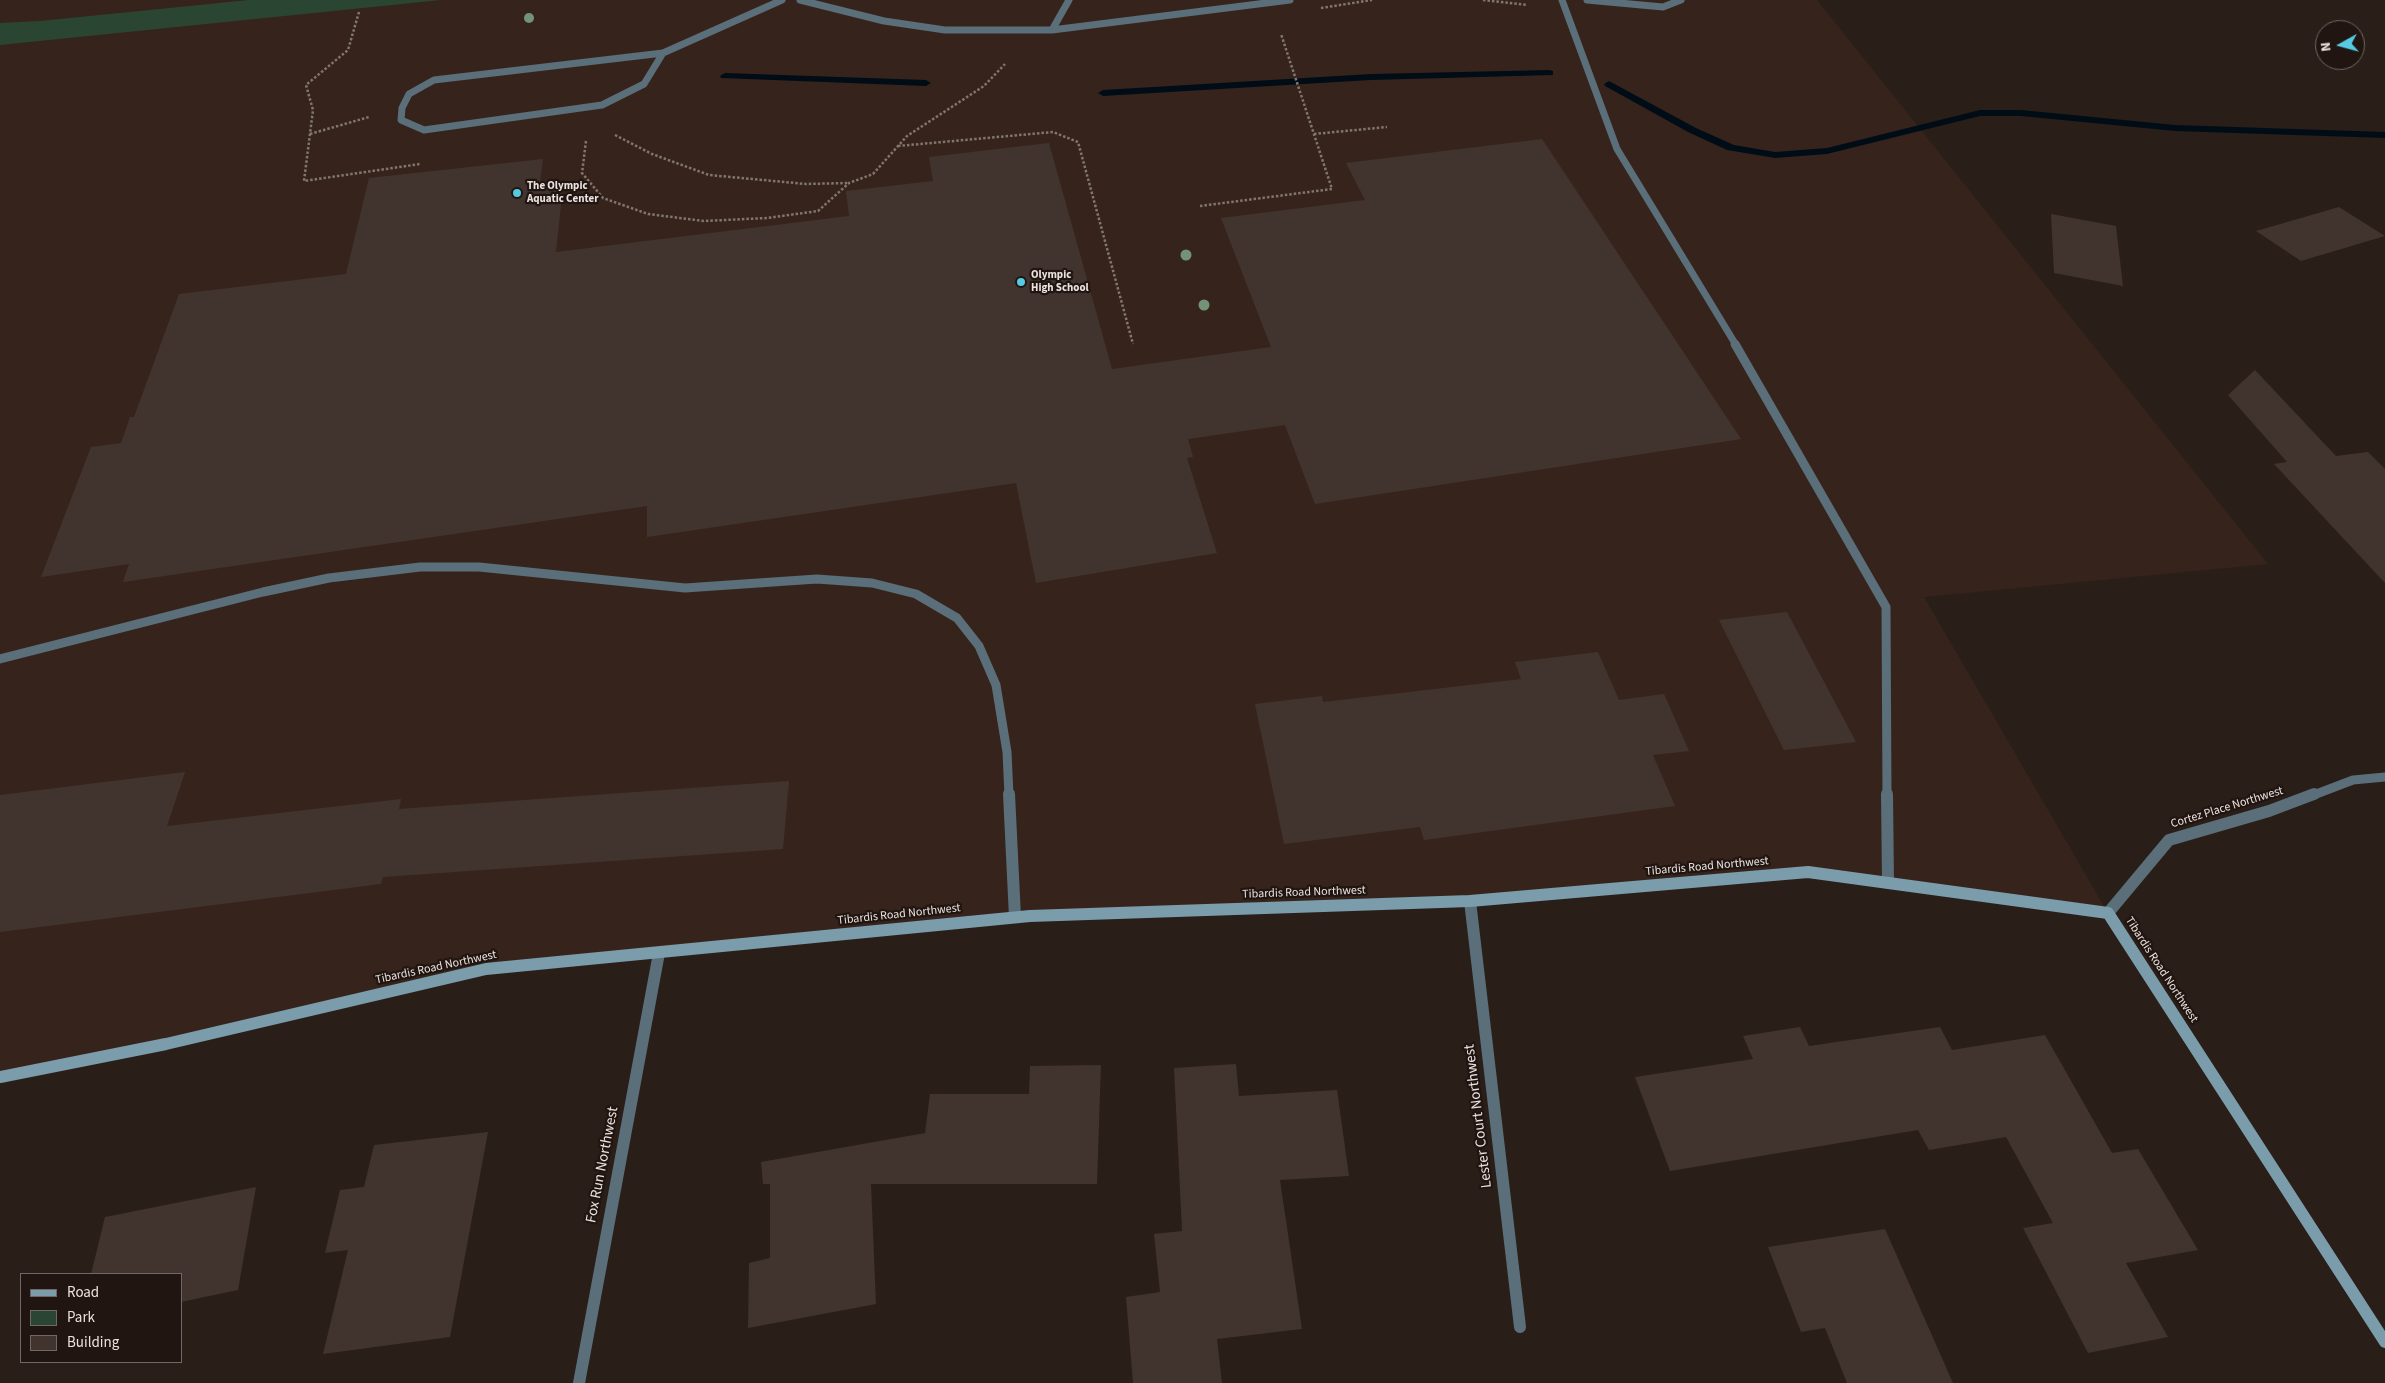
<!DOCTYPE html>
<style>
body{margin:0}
#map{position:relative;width:2385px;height:1383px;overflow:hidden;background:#2a1e19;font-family:"Source Sans 3",sans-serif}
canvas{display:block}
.legend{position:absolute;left:20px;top:1273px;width:162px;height:90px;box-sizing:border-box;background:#201510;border:1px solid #716763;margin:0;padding:6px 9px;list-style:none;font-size:15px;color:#ebe2df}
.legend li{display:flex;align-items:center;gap:10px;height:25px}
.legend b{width:25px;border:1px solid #716763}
.north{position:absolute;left:2315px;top:20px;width:50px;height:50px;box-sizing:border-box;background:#201510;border:1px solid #716763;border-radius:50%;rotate:263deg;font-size:14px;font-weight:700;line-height:20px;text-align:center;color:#ebe2df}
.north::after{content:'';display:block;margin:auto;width:18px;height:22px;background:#55cae0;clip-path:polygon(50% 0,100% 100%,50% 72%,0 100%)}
</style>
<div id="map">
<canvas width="2385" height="1383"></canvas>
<ul class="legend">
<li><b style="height:6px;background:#7a9cab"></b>Road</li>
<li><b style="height:14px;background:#2a4632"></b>Park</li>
<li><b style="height:14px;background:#41342f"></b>Building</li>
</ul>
<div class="north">N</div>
</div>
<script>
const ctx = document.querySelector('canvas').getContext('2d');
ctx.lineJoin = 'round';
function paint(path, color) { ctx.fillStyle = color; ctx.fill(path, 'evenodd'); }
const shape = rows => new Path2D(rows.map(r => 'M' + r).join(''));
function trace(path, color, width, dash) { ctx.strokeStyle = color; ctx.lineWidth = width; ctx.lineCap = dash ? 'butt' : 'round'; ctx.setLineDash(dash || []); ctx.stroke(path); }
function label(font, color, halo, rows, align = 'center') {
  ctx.font = font + ' "Source Sans 3",sans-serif'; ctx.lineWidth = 4.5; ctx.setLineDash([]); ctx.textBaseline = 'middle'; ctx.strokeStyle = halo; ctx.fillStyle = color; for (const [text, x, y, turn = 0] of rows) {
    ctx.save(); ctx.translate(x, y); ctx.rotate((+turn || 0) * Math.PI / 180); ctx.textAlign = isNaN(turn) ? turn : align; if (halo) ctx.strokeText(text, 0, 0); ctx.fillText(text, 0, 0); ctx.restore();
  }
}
paint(shape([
 [0,0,1817,0,2268,564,1924,597,2108,913,1808,872,1470,901,1030,916,486,969,0,1077]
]), '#36241c');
paint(shape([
 [249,0,441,0,0,45,0,23,40,21]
]), '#2a4632');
paint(shape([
 [1549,70,1553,71,1553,75,1371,80,1103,96,1098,93,1103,90,1371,74,1549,70],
 [725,73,926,80,931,83,926,86,721,78,720,76,725,73],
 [1609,81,1696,128,1734,145,1775,152,1827,148,1980,110,2021,110,2175,125,2385,132,2385,138,2175,131,2021,116,1980,116,1827,154,1775,158,1727,150,1688,132,1605,86,1604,84,1609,81]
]), '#000d17');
paint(shape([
 [1542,139,1741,439,1315,504,1285,425,1188,439,1193,457,1187,458,1217,553,1036,583,1016,483,647,537,647,506,123,582,129,564,41,577,91,447,121,443,130,417,134,417,179,294,346,274,369,178,543,159,539,190,563,187,556,252,849,216,846,191,933,181,929,157,1049,143,1112,369,1271,347,1221,218,1365,200,1346,163],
 [2339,207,2385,236,2301,261,2256,231],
 [2051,214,2116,226,2123,286,2054,273],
 [2255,370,2336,456,2368,452,2385,469,2385,583,2274,464,2287,462,2228,395],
 [1787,612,1856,742,1784,750,1719,620],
 [1598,652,1619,700,1664,694,1689,751,1653,755,1675,806,1424,840,1420,827,1284,844,1255,704,1322,696,1323,702,1521,679,1515,662],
 [185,772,167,826,401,799,399,809,789,781,783,849,383,877,381,884,0,932,0,795],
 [1800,1027,1809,1046,1940,1027,1952,1050,2045,1035,2112,1153,2138,1149,2198,1250,2126,1263,2168,1337,2088,1353,2023,1228,2053,1223,2006,1137,1929,1150,1918,1130,1670,1171,1635,1077,1753,1059,1743,1036],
 [1236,1064,1239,1096,1337,1090,1349,1176,1280,1180,1302,1329,1217,1339,1222,1383,1133,1383,1126,1297,1160,1292,1154,1234,1182,1231,1174,1068],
 [1101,1065,1097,1184,871,1184,876,1304,748,1328,749,1263,770,1258,770,1184,763,1184,761,1162,925,1133,930,1094,1029,1094,1030,1066],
 [488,1132,450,1337,323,1354,348,1250,325,1253,340,1190,364,1187,374,1145],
 [256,1187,238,1290,181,1302,181,1274,91,1274,105,1217],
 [1885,1229,1953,1383,1847,1383,1825,1328,1801,1332,1768,1247]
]), '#41342f');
trace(shape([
 [1483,0,1527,5],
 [1321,8,1372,0],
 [359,12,348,50,306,85,313,110,304,181,420,164],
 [310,134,369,117],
 [1314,134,1387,127],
 [615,135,652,154,709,175,806,184,847,183],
 [586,141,582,173,603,198,648,214,704,221,767,218,818,211,849,183,873,174,907,136,984,86,1005,64],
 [898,146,1053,132,1078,142,1133,344],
 [1200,206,1332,189,1281,34]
]), '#807671', 2.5, [2.5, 2]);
trace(shape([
 [800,0,884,21,945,30,1052,30,1069,0],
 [1562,0,1617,149,1736,345],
 [1587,0,1663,7,1681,0],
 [1052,30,1290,0],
 [663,53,644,84,602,105,424,130,401,120,402,108,409,94,434,80,663,53],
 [663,53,782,0]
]), '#5a6f79', 7);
trace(shape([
 [1735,344,1886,607,1887,796],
 [0,659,263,592,329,578,420,567,479,567,685,588,817,579,872,583,916,594,957,618,979,646,996,685,1007,752,1009,796]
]), '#5a6f79', 9);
trace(shape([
 [1009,794,1015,917],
 [1887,794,1888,883]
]), '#5a6f79', 12);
trace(shape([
 [2311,796,2353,780,2385,777]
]), '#5a6f79', 9);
trace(shape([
 [1470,901,1520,1327],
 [2108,913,2169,840,2269,811,2314,794],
 [579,1383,659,953]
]), '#5a6f79', 12);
trace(shape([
 [0,1077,166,1044,486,969,1030,916,1470,901,1808,872,2108,913,2385,1342]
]), '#7a9cab', 12);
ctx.fillStyle = '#739376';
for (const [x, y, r] of [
 [529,18,5],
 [1186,255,5.5],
 [1204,305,5.5]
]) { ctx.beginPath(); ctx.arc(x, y, r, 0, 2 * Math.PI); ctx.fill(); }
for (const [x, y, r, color] of [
 [517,193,5,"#55cae0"],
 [1021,282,5,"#55cae0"]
]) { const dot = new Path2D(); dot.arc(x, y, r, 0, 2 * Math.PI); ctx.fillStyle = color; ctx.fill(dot); trace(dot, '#201510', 2); }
label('bold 11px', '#ebe2df', '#201510', [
 ["The Olympic",527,187],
 ["Aquatic Center",527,200],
 ["Olympic",1031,276],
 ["High School",1031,289]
], 'left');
label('12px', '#ebe2df', '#201510', [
 ["Cortez Place Northwest",2227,808,-17],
 ["Tibardis Road Northwest",1707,867,-5],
 ["Tibardis Road Northwest",1304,893,-2],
 ["Tibardis Road Northwest",899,915,-6],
 ["Tibardis Road Northwest",436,968,-12],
 ["Tibardis Road Northwest",2161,970,57]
]);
label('15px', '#ebe2df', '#201510', [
 ["Lester Court Northwest",1479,1116,-97],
 ["Fox Run Northwest",603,1165,-79]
]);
</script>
